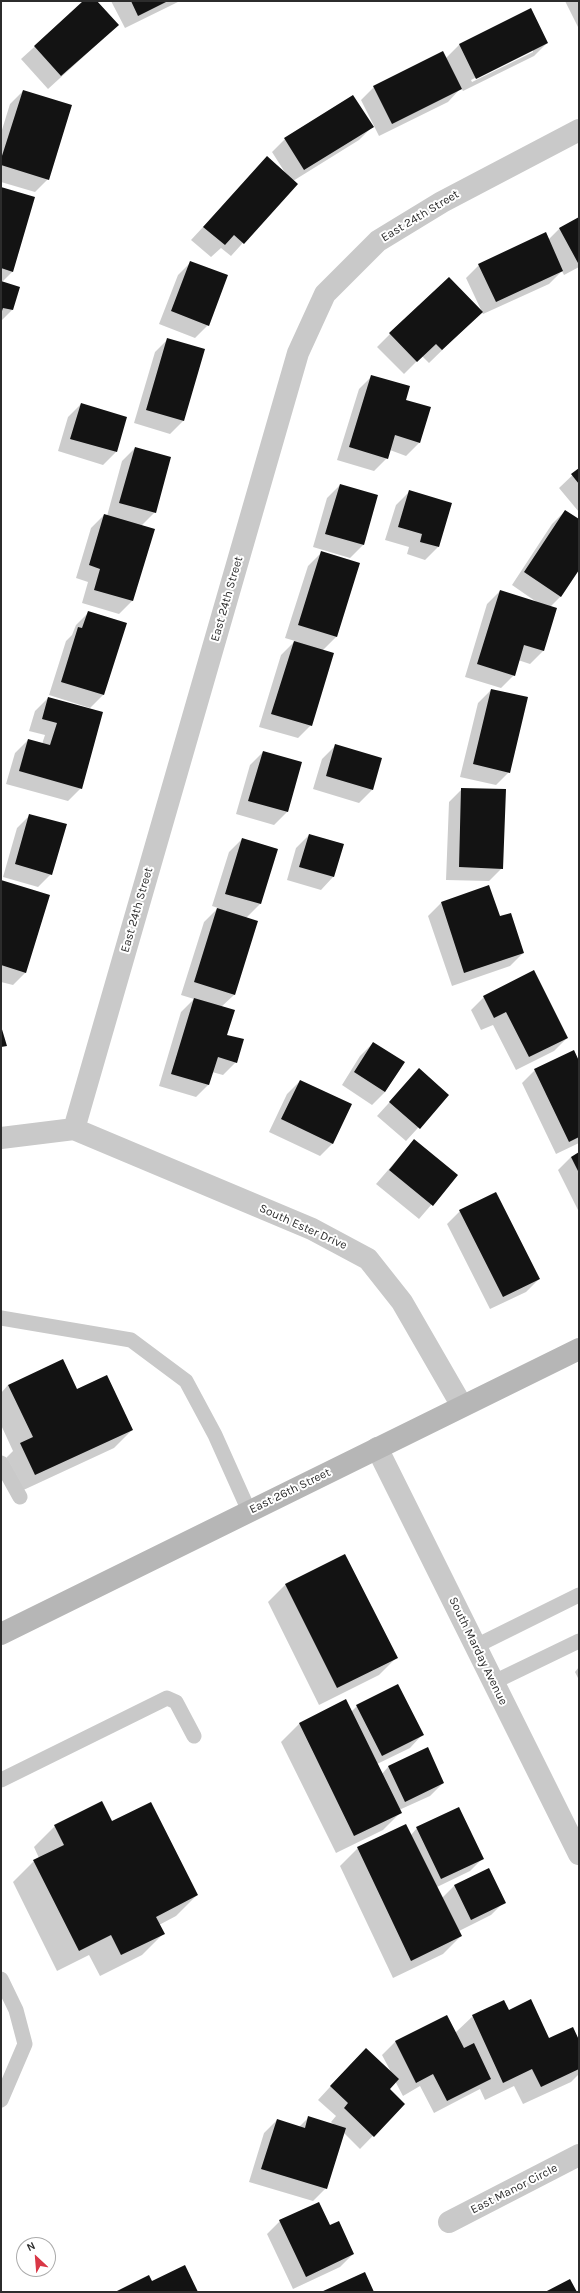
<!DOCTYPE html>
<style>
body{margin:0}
#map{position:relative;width:580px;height:2293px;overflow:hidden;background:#fff;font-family:Karla,sans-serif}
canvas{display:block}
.frame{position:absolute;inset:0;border:2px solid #2c2c2c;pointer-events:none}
.north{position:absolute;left:16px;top:2237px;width:40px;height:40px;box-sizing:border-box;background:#fff;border:1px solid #ababab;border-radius:50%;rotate:334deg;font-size:11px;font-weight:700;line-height:16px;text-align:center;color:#2c2c2c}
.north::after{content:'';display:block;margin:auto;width:14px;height:18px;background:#d93746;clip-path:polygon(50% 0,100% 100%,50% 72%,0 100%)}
</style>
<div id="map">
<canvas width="580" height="2293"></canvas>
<div class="frame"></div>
<div class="north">N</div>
</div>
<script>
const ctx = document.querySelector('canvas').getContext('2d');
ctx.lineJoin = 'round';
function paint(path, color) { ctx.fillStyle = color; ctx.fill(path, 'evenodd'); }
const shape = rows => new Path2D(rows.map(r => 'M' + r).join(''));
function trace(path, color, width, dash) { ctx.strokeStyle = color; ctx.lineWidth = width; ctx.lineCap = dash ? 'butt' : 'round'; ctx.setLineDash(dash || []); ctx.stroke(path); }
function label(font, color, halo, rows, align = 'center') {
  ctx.font = font + ' Karla,sans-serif'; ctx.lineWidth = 4; ctx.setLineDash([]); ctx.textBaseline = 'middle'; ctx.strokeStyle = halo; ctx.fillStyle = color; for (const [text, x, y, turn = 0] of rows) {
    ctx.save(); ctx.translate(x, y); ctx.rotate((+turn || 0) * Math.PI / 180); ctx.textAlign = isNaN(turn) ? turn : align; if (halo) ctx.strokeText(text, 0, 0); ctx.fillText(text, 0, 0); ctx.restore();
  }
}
paint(shape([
 [85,1,96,1,104,38,48,89,21,59],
 [111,1,180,1,125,28],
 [565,1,579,1,579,29],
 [530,10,547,43,534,56,463,91,461,88,448,102,379,136,361,100,374,87,443,53,446,58,459,45],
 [533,49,533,52,472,82,471,80],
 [23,91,48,179,35,192,1,182,1,133,10,104],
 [372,127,359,140,293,181,296,184,231,256,221,248,211,257,191,240,267,158,286,174,272,152,285,139],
 [1,188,13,271,1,283,19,288,12,310,1,321],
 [579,218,579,267,564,275,562,271,549,284,483,314,466,278,479,265,548,240,560,228],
 [191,262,208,325,195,338,159,324,178,275],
 [468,325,429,363,422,356,404,374,377,347,390,334],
 [168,339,183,421,170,434,134,423,155,352],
 [372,376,405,400,419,443,406,456,390,450,387,458,374,471,337,460,359,389],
 [81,404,116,452,103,465,58,451,68,417],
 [135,448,155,512,141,526,153,530,132,601,119,614,82,603,88,582,76,578,91,528,104,515,107,516,122,461],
 [579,469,579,512,559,488],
 [340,485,377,496,363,545,350,558,313,547,327,498],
 [409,492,438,547,425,560,407,554,409,547,385,540,396,505],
 [565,511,579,520,579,568,561,596,550,607,543,651,530,664,518,660,514,675,501,688,465,677,487,604,500,591,538,603,512,585,552,524],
 [321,553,336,637,322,651,311,725,298,738,259,727,281,655,295,641,285,638,308,566],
 [89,612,126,624,103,695,90,708,49,695,66,641,72,635,76,625],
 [491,690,509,772,496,785,460,777,478,703],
 [48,698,81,788,68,801,6,784,15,753,28,740,42,744,45,735,29,731,35,711],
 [335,746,372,790,359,803,313,789,322,759],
 [263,752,301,763,287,812,274,825,236,814,250,765],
 [462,789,502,868,489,881,446,880,449,802],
 [30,815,51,874,38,887,3,877,17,828],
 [309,835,343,844,333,877,321,890,287,880,296,848],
 [242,839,277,849,260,904,246,918,234,995,221,1007,226,1035,236,1062,223,1075,212,1072,209,1084,196,1097,159,1086,181,1012,194,999,181,995,204,922,218,908,212,906,229,852],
 [1,882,26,972,13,985,1,982],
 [489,887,499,917,523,953,510,966,452,986,428,916,441,903],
 [484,997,567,1038,554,1051,516,1070,493,1025,481,1030,471,1010],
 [373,1043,404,1062,385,1092,372,1105,342,1085,360,1056],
 [579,1064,579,1143,556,1154,522,1083,535,1070],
 [419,1070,448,1095,406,1141,377,1116],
 [300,1081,333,1143,320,1156,269,1132,287,1094],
 [414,1140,457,1175,419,1219,376,1184],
 [579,1154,579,1212,558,1170,571,1157],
 [460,1211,539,1279,526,1292,490,1309,447,1224],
 [8,1385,77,1390,132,1430,114,1448,17,1493,3,1461,13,1451,1,1425,1,1393],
 [285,1585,397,1657,379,1675,319,1705,268,1602],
 [579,1667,579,1680,575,1672],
 [346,1701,351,1712,357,1706,422,1735,410,1748,377,1764,382,1774,388,1767,428,1749,443,1783,430,1796,399,1810,401,1812,383,1830,336,1853,281,1742,299,1724],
 [112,1823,197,1895,176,1916,159,1925,163,1934,142,1955,100,1976,89,1955,57,1971,13,1882,34,1861,39,1858,34,1847,55,1826],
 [406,1825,411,1835,417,1828,483,1858,470,1871,437,1887,442,1898,454,1886,488,1869,504,1902,491,1915,459,1931,461,1936,443,1954,393,1978,340,1866,358,1848],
 [504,2002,508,2012,548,2039,579,2043,579,2074,571,2082,523,2104,514,2086,485,2100,480,2089,434,2113,420,2086,403,2096,395,2081,388,2089,404,2104,360,2149,344,2133,326,2188,313,2201,249,2182,264,2133,277,2120,299,2127,309,2117,336,2126,331,2122,336,2116,318,2100,353,2062,391,2072,382,2055,395,2042,447,2017,455,2033,473,2016],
 [280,2221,329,2227,353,2254,340,2267,293,2289,267,2234]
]), '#0003');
paint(shape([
 [83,1,97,1,119,25,61,76,34,46],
 [131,1,168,1,138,16],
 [531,8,548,43,476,79,459,44],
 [443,51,462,89,392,124,373,86],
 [23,90,72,105,49,180,1,165,1,159],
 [353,95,374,127,304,170,284,138],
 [267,156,298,184,244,244,234,235,225,245,203,227],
 [1,187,35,197,13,272,1,268],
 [579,217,579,262,578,263,559,228],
 [546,232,563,271,496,302,478,264],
 [190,261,228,275,209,326,171,311],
 [449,277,483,312,442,350,436,344,417,362,389,333],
 [1,281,20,287,13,310,3,308,1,314],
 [167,338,205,349,184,421,146,410],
 [371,375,410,386,406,400,431,407,420,443,395,435,388,459,349,447],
 [81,403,127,417,117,452,70,439],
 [135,447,171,457,156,513,119,503],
 [579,468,579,484,571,474],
 [340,484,378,495,364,545,325,534],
 [409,490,452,503,439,547,420,542,422,534,398,527],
 [565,510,579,519,579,570,561,597,524,572],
 [104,514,155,529,133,601,94,590,100,569,89,565],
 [321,551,360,563,337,637,298,625],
 [500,590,557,608,544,651,524,645,515,676,477,664],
 [88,611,127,623,104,695,61,682,78,627,82,628],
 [294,641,334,653,312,726,271,714],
 [491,689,528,697,510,773,473,764],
 [48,697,103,712,82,789,19,771,28,739,50,745,57,723,42,719],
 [335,744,382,758,373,790,326,776],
 [263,751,302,762,288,812,248,801],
 [461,788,506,789,503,869,459,867],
 [29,814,67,824,52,875,15,864],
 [309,834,344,844,334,877,299,867],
 [242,838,278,849,261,904,225,894],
 [1,880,50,895,26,973,1,965],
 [489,885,500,916,511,913,524,953,464,973,441,902],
 [217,908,258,921,235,995,194,982],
 [534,970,568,1038,529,1057,506,1012,494,1018,483,996],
 [194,998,235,1010,227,1035,244,1039,237,1063,218,1057,209,1085,171,1074],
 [1,1026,7,1046,1,1047],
 [373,1042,405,1062,385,1092,354,1072],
 [574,1050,579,1061,579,1137,569,1142,534,1069],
 [419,1068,449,1095,420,1129,389,1102],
 [300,1080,352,1104,333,1144,281,1119],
 [414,1139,458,1175,433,1206,389,1170],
 [579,1152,579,1173,571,1157],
 [496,1192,540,1279,503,1297,459,1210],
 [63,1359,77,1389,107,1375,133,1430,35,1475,20,1443,33,1437,8,1385],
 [345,1554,398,1658,337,1688,285,1584],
 [398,1684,424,1735,382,1756,356,1705],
 [346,1699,402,1813,354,1836,299,1723],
 [428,1747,444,1783,405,1802,388,1766],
 [102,1801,112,1821,151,1802,198,1895,156,1917,165,1934,121,1955,111,1935,79,1951,33,1860,64,1845,54,1825],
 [459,1807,484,1859,441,1879,416,1827],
 [406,1824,462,1936,411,1961,357,1847],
 [489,1868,506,1903,471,1920,454,1885],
 [531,1999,549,2038,573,2027,579,2040,579,2069,541,2087,532,2069,503,2083,472,2015,504,2000,509,2010],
 [447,2015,464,2048,474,2043,491,2079,447,2101,433,2074,416,2083,395,2041],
 [366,2048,399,2079,390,2089,405,2104,374,2137,344,2108,348,2103,330,2086],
 [308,2116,346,2128,327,2189,261,2169,277,2119,305,2128],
 [319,2202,330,2225,339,2221,354,2254,306,2277,279,2220],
 [185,2265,198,2292,115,2292,149,2275,152,2281],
 [365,2272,374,2292,321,2292],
 [570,2279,577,2292,545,2292]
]), '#131313');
trace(shape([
 [1,1318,131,1340,186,1381,215,1435,249,1511],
 [1,1463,20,1497],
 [476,1646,579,1595],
 [494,1682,579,1641],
 [1,1780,167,1698,176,1702,194,1736],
 [1,1979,16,2010,25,2044,1,2100]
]), '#c9c9c9', 15);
trace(shape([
 [74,1129,312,1229,368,1259,402,1302,462,1406],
 [1,1138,74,1129,298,353,325,294,378,241,442,202,579,130],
 [377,1448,579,1854],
 [449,2222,579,2155]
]), '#c9c9c9', 22);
trace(shape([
 [1,1634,579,1349]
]), '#b6b6b6', 22);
label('12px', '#2c2c2c', '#fff', [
 ["East 24th Street",420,216,-31],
 ["East 24th Street",227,599,-74],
 ["East 24th Street",137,910,-74],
 ["South Ester Drive",303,1227,24],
 ["East 26th Street",290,1491,-26],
 ["South Marday Avenue",478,1651,64],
 ["East Manor Circle",514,2189,-27]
]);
</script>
